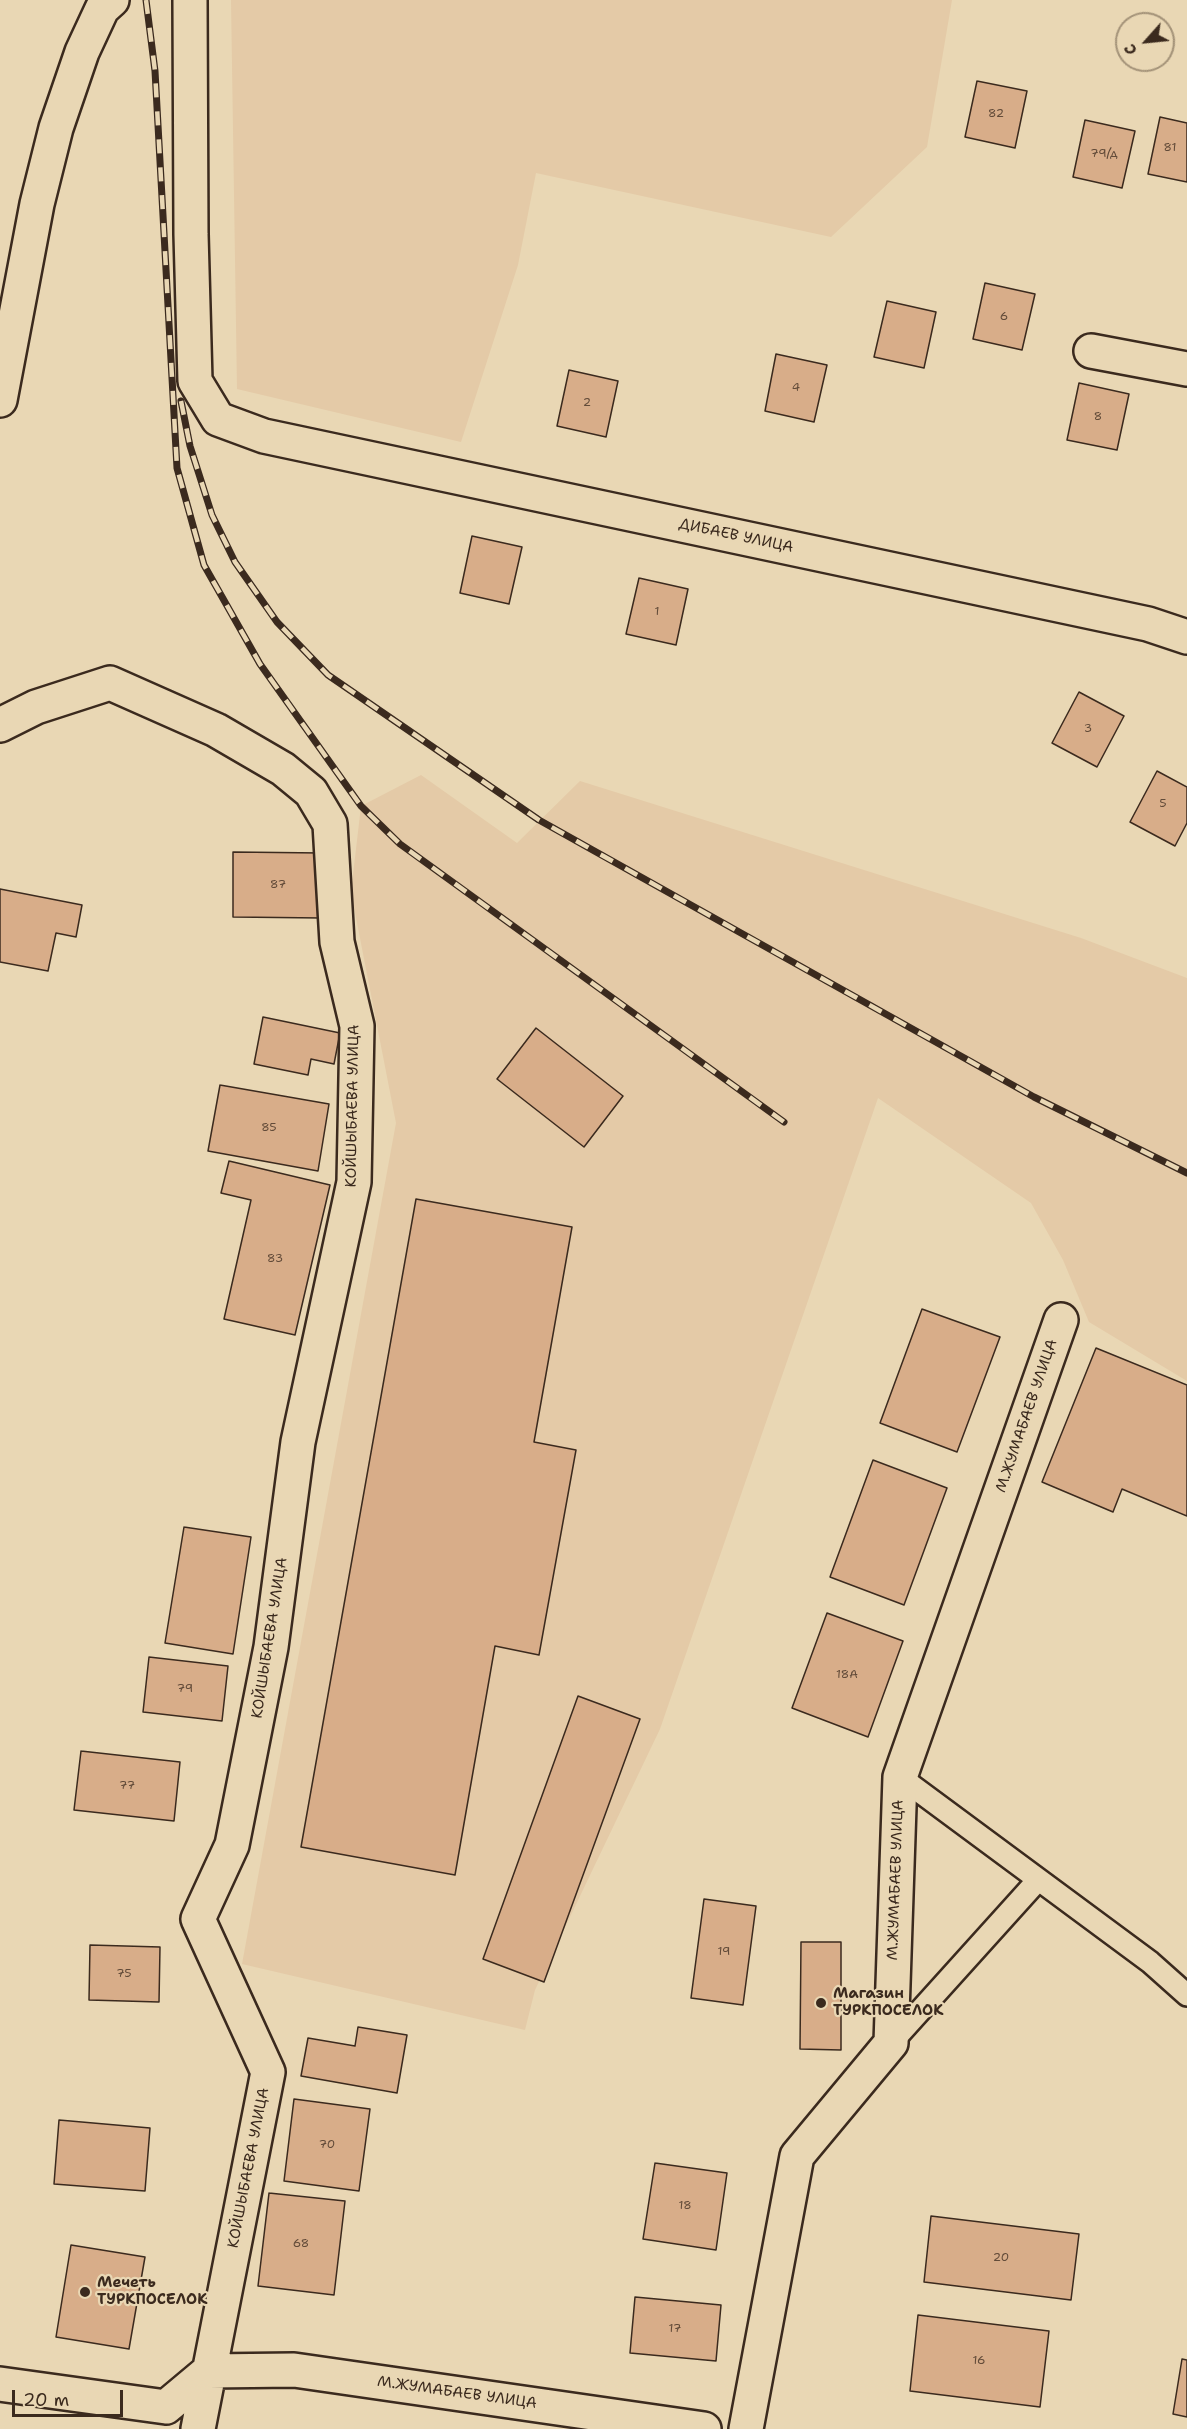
<!DOCTYPE html>
<meta charset="utf-8">
<style>
body{margin:0}
#map{position:relative;width:1187px;height:2429px;overflow:hidden;background:#e9d7b4;font-family:"Shantell Sans",sans-serif}
canvas{display:block}
.north{position:absolute;left:1115px;top:12px;width:60px;height:60px;box-sizing:border-box;background:#e9d7b4;border:2px solid #a39278;border-radius:50%;rotate:243deg;font-size:16px;font-weight:700;line-height:24px;text-align:center;color:#3b2a1e}
.north::after{content:'';display:block;margin:auto;width:21px;height:27px;background:#3b2a1e;clip-path:polygon(50% 0,100% 100%,50% 72%,0 100%)}
.scale{position:absolute;left:12px;top:2390px;width:111px;height:27px;box-sizing:border-box;border:3px solid #3b2a1e;border-top:0;padding-left:8px;font-size:18px;line-height:21px;white-space:nowrap;color:#3b2a1e;-webkit-text-stroke:4px #e9d7b4;paint-order:stroke}
</style>
<div id="map">
<canvas width="1187" height="2429"></canvas>
<div class="north">С</div>
<div class="scale">20 m</div>
</div>
<script>
const ctx = document.querySelector('canvas').getContext('2d');
ctx.lineJoin = 'round';
function paint(path, color) { ctx.fillStyle = color; ctx.fill(path, 'evenodd'); }
const shape = rows => new Path2D(rows.map(r => 'M' + r).join(''));
function trace(path, color, width, dash) { ctx.strokeStyle = color; ctx.lineWidth = width; ctx.lineCap = dash ? 'butt' : 'round'; ctx.setLineDash(dash || []); ctx.stroke(path); }
function label(font, color, halo, rows, align = 'center') {
  ctx.font = font + ' "Shantell Sans",sans-serif'; ctx.lineWidth = 4.5; ctx.setLineDash([]); ctx.textBaseline = 'middle'; ctx.strokeStyle = halo; ctx.fillStyle = color; for (const [text, x, y, turn = 0] of rows) {
    ctx.save(); ctx.translate(x, y); ctx.rotate((+turn || 0) * Math.PI / 180); ctx.textAlign = isNaN(turn) ? turn : align; if (halo) ctx.strokeText(text, 0, 0); ctx.fillText(text, 0, 0); ctx.restore();
  }
}
paint(shape([
 [231,0,952,0,927,147,831,237,536,173,518,265,461,442,237,389],
 [421,775,517,843,580,781,1081,938,1187,978,1187,1381,1089,1322,1063,1260,1031,1203,878,1098,660,1729,535,1990,525,2030,242,1964,396,1123,351,892,361,806]
]), '#e4caa7');
const building = shape([
 [977,81,1027,91,1015,148,965,137,977,81],
 [1160,117,1187,123,1187,182,1148,174,1160,117],
 [1085,120,1135,131,1122,188,1073,177,1085,120],
 [985,283,1035,294,1022,350,973,339,985,283],
 [887,301,936,312,924,368,874,357,887,301],
 [776,354,827,365,814,422,765,411,776,354],
 [569,370,618,381,606,437,557,426,569,370],
 [1079,383,1129,394,1117,450,1067,440,1079,383],
 [472,536,522,547,509,604,460,593,472,536],
 [639,578,688,589,676,645,626,634,639,578],
 [1079,692,1124,716,1097,767,1052,743,1079,692],
 [1157,771,1187,787,1187,823,1175,846,1130,822,1157,771],
 [233,852,322,853,322,918,233,917,233,852],
 [0,889,82,905,76,937,56,933,48,971,0,962,0,889],
 [263,1017,340,1033,334,1064,311,1059,308,1075,254,1064,263,1017],
 [536,1028,623,1096,584,1147,497,1079,536,1028],
 [220,1085,329,1104,318,1171,208,1151,220,1085],
 [229,1161,330,1185,295,1335,224,1319,251,1200,221,1193,229,1161],
 [416,1199,572,1227,534,1442,576,1450,539,1655,495,1646,455,1875,301,1847,416,1199],
 [922,1309,1000,1337,957,1452,880,1423,922,1309],
 [1096,1348,1187,1385,1187,1516,1122,1489,1113,1512,1042,1482,1096,1348],
 [873,1460,947,1488,904,1605,830,1577,873,1460],
 [184,1527,251,1537,233,1654,165,1643,184,1527],
 [827,1613,903,1641,868,1737,792,1708,827,1613],
 [149,1657,228,1666,222,1721,143,1712,149,1657],
 [578,1696,640,1719,544,1982,483,1959,578,1696],
 [81,1751,180,1762,174,1821,74,1810,81,1751],
 [704,1899,756,1906,743,2005,691,1998,704,1899],
 [801,1942,841,1942,841,2050,800,2049,801,1942],
 [90,1945,160,1947,159,2002,89,2000,90,1945],
 [358,2027,407,2035,397,2093,301,2076,308,2038,355,2046,358,2027],
 [294,2099,370,2109,359,2191,284,2181,294,2099],
 [59,2120,150,2128,145,2191,54,2184,59,2120],
 [655,2163,727,2173,716,2250,643,2239,655,2163],
 [269,2193,345,2201,334,2295,258,2286,269,2193],
 [931,2216,1079,2234,1071,2300,924,2282,931,2216],
 [71,2245,145,2257,129,2349,56,2337,71,2245],
 [635,2297,721,2305,716,2361,630,2353,635,2297],
 [918,2315,1049,2331,1040,2407,910,2391,918,2315],
 [1182,2359,1187,2360,1187,2417,1173,2414,1182,2359]
]);
paint(building, '#d8ad89');
trace(building, '#3b2a1e', 1.5);
const service = shape([
 [900,1777,1150,1962,1187,1995],
 [891,2043,1038,1880]
]);
const minor = shape([
 [190,0,191,234,195,381,218,419,264,436,1148,624,1187,637],
 [1091,351,1187,369],
 [0,400,37,204,56,128,82,52,102,9,112,0],
 [0,725,36,707,110,683,216,730,283,769,311,792,330,824,337,942,357,1026,354,1182,298,1442,271,1647,232,1845,198,1919,268,2072,198,2429],
 [0,2384,166,2407,209,2371,294,2370,704,2429],
 [746,2429,797,2156,891,2043,900,1777,1061,1320]
]);
trace(service, '#3b2a1e', 26);
trace(minor, '#3b2a1e', 38);
trace(service, '#e9d7b4', 21);
trace(minor, '#e9d7b4', 33);
const rail = shape([
 [146,0,155,71,177,468,204,565,260,664,361,806,400,844,784,1122],
 [181,401,190,446,212,515,235,562,277,622,328,675,539,820,1034,1097,1187,1173]
]);
trace(rail, '#3b2a1e', 7);
trace(rail, '#e9d7b4', 4.5, [14]);
for (const [x, y, r, color] of [
 [821,2003,6,"#3b2a1e"],
 [85,2292,6,"#3b2a1e"]
]) { const dot = new Path2D(); dot.arc(x, y, r, 0, 2 * Math.PI); ctx.fillStyle = color; ctx.fill(dot); trace(dot, '#e9d7b4', 2); }
label('12px', '#624b39', null, [
 ["82",996,114],
 ["81",1170,148],
 ["79/д",1104,154],
 ["6",1004,317],
 ["4",796,388],
 ["2",587,403],
 ["8",1098,417],
 ["1",657,612],
 ["3",1088,729],
 ["5",1163,804],
 ["87",278,885],
 ["85",269,1128],
 ["83",275,1259],
 ["18А",847,1675],
 ["79",185,1689],
 ["77",127,1786],
 ["19",724,1952],
 ["75",124,1974],
 ["70",327,2145],
 ["18",685,2206],
 ["68",301,2244],
 ["20",1001,2258],
 ["17",675,2329],
 ["16",979,2361]
]);
label('15px', '#3b2a1e', '#e9d7b4', [
 ["ДИБАЕВ УЛИЦА",736,536,12],
 ["КОЙШЫБАЕВА УЛИЦА",353,1106,-89],
 ["М.ЖУМАБАЕВ УЛИЦА",1027,1416,-71],
 ["КОЙШЫБАЕВА УЛИЦА",270,1638,-81],
 ["М.ЖУМАБАЕВ УЛИЦА",896,1880,-88],
 ["КОЙШЫБАЕВА УЛИЦА",249,2168,-79],
 ["М.ЖУМАБАЕВ УЛИЦА",457,2393,8]
]);
label('bold 15px', '#3b2a1e', '#e9d7b4', [
 ["Магазин",833,1994],
 ["ТУРКПОСЕЛОК",833,2011],
 ["Мечеть",97,2283],
 ["ТУРКПОСЕЛОК",97,2300]
], 'left');
</script>
